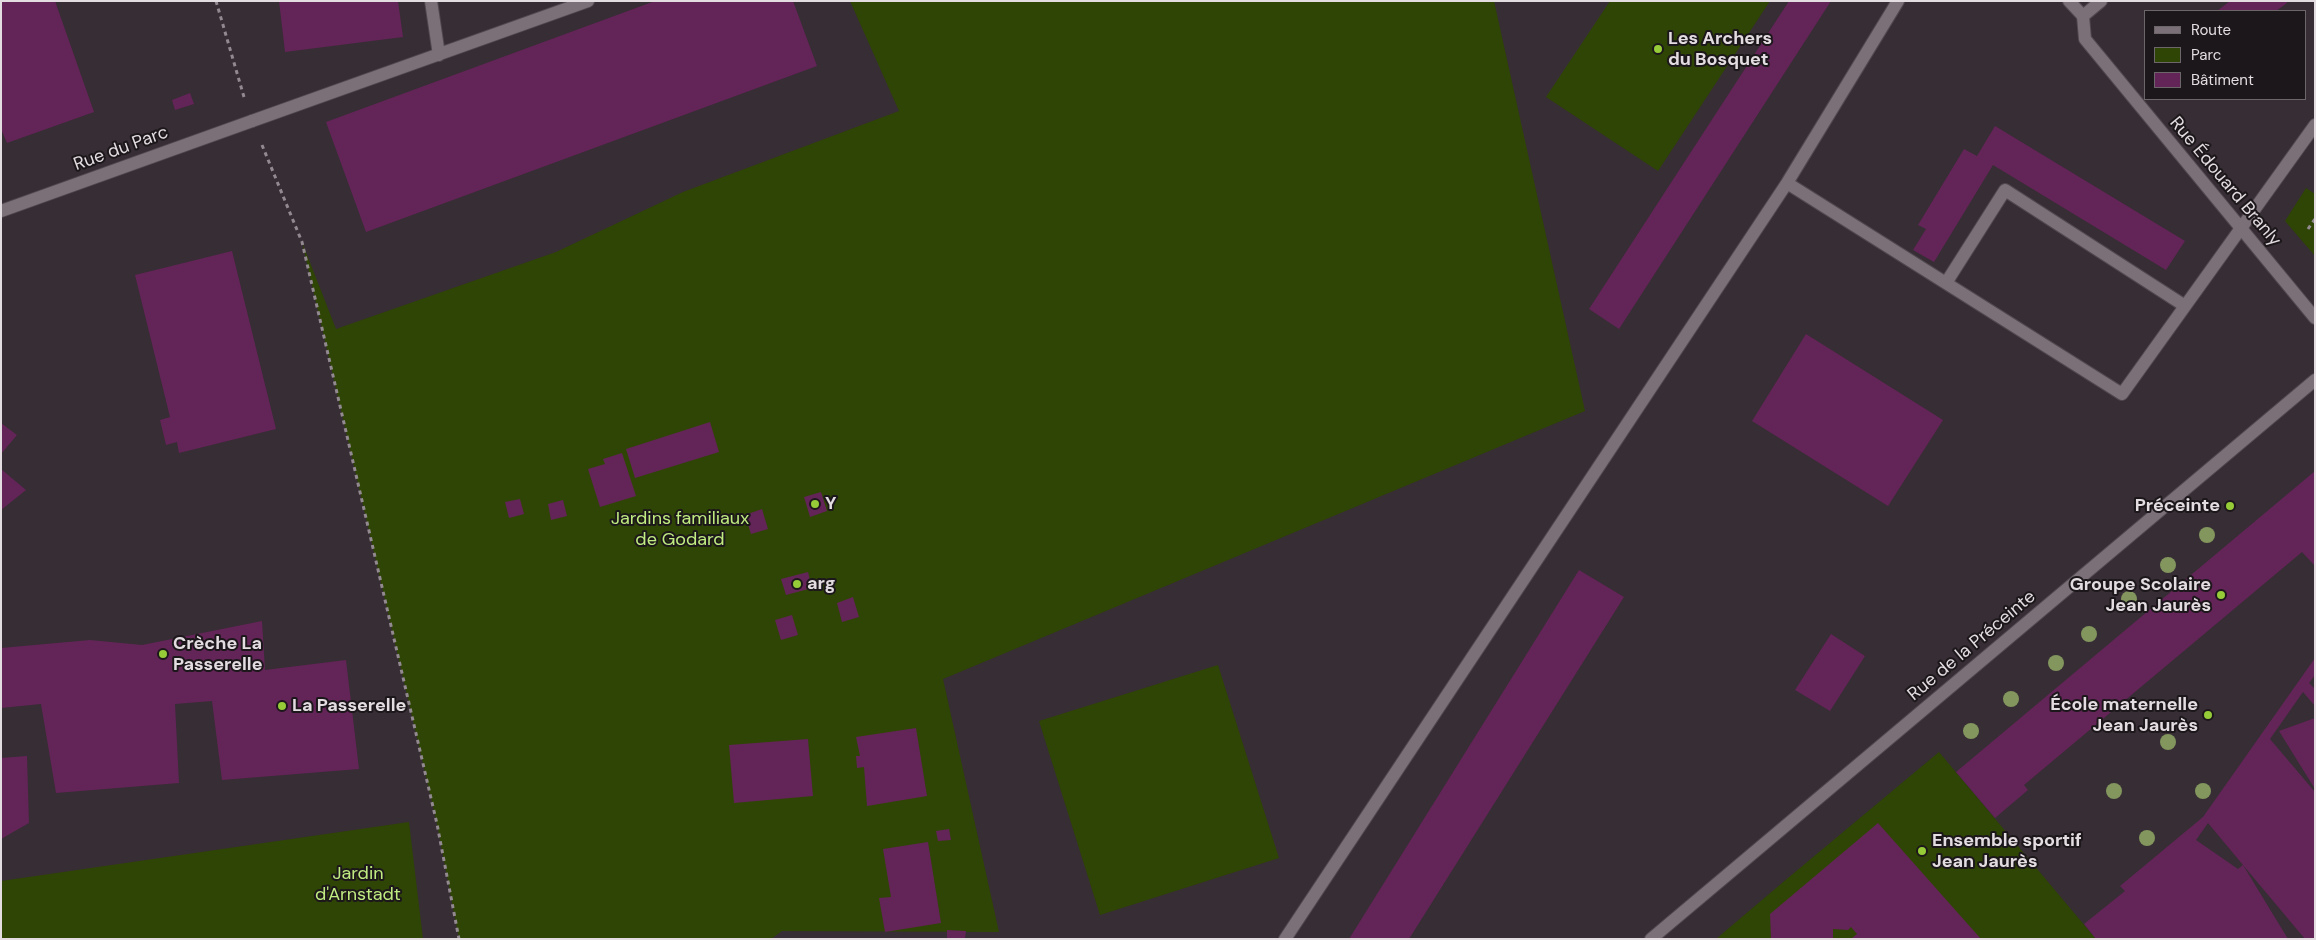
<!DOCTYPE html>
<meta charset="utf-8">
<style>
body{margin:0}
#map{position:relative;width:2316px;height:940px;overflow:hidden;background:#372d34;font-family:"DM Sans",sans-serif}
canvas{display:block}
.frame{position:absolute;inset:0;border:2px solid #e3dce1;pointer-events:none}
.legend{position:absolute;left:2144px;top:10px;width:162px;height:90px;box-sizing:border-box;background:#1c171a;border:1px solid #6c666a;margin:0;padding:6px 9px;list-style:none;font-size:15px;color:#e3dce1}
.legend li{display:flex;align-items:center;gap:10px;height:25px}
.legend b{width:25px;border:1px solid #6c666a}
</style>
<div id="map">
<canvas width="2316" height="940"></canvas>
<div class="frame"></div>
<ul class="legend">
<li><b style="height:6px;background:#7b7078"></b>Route</li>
<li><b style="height:14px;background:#2f4505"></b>Parc</li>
<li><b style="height:14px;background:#632458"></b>Bâtiment</li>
</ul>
</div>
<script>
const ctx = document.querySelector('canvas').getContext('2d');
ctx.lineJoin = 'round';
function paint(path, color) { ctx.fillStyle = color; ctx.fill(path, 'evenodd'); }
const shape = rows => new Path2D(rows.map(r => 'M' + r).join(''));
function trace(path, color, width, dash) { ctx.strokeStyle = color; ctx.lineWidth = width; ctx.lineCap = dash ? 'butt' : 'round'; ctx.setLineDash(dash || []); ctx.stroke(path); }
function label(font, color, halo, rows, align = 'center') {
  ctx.font = font + ' "DM Sans",sans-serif'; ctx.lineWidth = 4; ctx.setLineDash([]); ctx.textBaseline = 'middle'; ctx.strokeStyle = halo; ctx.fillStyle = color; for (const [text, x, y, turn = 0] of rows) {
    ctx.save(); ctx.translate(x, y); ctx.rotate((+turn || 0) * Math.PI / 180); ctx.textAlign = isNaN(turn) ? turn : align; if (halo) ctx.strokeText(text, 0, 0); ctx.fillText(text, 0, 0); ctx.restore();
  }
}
paint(shape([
 [850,1,1494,1,1585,411,943,679,999,932,782,931,771,939,459,939,437,824,302,242,336,329,556,252,683,192,899,111],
 [1610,1,1770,1,1658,171,1546,97],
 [2306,188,2315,194,2315,256,2285,221],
 [1218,665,1279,858,1100,915,1039,721],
 [1939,752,2096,939,1716,939,1782,883],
 [409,822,423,939,1,939,1,881]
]), '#2f4505');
paint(shape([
 [1,1,55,1,94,112,7,143,1,129],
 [279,1,398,1,403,37,285,52],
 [655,1,793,1,817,66,366,232,326,122],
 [1789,1,1831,1,1619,329,1589,309],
 [2230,1,2286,1,2287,3,2276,11,2217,11],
 [190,93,194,104,175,110,172,100],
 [1995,126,2185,241,2166,270,1993,165,1934,262,1913,250,1926,229,1918,225,1964,149,1977,156],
 [232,251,276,429,179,453,177,442,166,445,160,420,170,417,135,275],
 [1806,334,1943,420,1888,506,1752,421],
 [710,422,719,452,635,478,626,449],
 [1,423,17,435,1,454],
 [622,453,636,496,600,507,588,469,605,464,603,459],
 [1,469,26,490,1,510],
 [2315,471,2315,566,2302,552,2024,785,2028,790,1995,818,1956,772],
 [821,492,827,511,810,517,804,497],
 [520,499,524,514,509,518,505,502],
 [563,500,567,516,551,520,548,504],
 [762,509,768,529,751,534,745,515],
 [1579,570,1624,597,1409,939,1349,939],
 [808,572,812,588,786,595,781,579],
 [853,597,859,617,842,622,837,603],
 [792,615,798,635,781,640,775,620],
 [262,621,265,670,346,660,359,769,222,780,212,701,175,704,179,783,56,793,41,704,1,708,1,648,90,640,142,645],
 [1831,634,1865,656,1830,711,1795,690],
 [2315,658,2315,675,2309,683,2315,689,2315,706,2303,692,2270,739,2315,792,2315,939,2305,939,2243,865,2288,939,2096,939,2084,924,2125,891,2120,886,2203,817],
 [2208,823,2243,865,2238,869,2196,840],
 [2315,718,2315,789,2279,731],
 [916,728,927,796,867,806,864,767,857,768,856,756,860,756,856,737],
 [808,739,813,796,734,803,729,745],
 [27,756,29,823,1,839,1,758],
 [1878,823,1981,939,1851,939,1857,934,1851,927,1848,930,1833,929,1833,939,1771,939,1770,914],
 [949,829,951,840,938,841,936,831],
 [928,842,941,923,885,932,879,898,891,897,883,849],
 [947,930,966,931,965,939,947,939]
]), '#632458');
const lane = shape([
 [431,1,439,55],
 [2069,1,2083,16],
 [252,121,588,1],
 [1787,183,2122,394,2315,125],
 [1946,283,2005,190,2185,306],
 [1285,939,1787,183,1898,1]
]);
const street = shape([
 [2101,1,2083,16,2085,39,2315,318],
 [1,211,252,121],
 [1651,939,2315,380]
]);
trace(lane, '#51494f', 14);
trace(street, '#51494f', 14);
trace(shape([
 [216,1,244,97],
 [262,145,302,242,437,824,459,939],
 [2308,229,2315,219]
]), '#928a90', 3, [4, 4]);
trace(lane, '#7b7078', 12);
trace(street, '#7b7078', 12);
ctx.fillStyle = '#82965e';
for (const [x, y] of [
 [2207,535],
 [2168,565],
 [2129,599],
 [2089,634],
 [2056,663],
 [2011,699],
 [1971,731],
 [2168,742],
 [2114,791],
 [2203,791],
 [2147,838]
]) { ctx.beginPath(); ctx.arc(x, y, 8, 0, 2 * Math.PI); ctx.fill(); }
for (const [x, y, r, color] of [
 [1658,49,5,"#97cc39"],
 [815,504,5,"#97cc39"],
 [2230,506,5,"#97cc39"],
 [797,584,5,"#97cc39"],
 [2221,595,5,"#97cc39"],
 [163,654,5,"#97cc39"],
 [282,706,5,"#97cc39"],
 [2208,715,5,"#97cc39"],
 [1922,851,5,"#97cc39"]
]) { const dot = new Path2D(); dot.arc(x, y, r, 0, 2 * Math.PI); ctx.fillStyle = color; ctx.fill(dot); trace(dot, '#1c171a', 2); }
label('bold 18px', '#e3dce1', '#1c171a', [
 ["Les Archers",1668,39],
 ["du Bosquet",1668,60],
 ["Y",825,504],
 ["Préceinte",2220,506,"right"],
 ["arg",807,584],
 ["Groupe Scolaire",2211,585,"right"],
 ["Jean Jaurès",2211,606,"right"],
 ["Crèche La",173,644],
 ["Passerelle",173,665],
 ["École maternelle",2198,705,"right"],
 ["Jean Jaurès",2198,726,"right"],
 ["La Passerelle",292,706],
 ["Ensemble sportif",1932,841],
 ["Jean Jaurès",1932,862]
], 'left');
label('18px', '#e3dce1', '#1c171a', [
 ["Rue du Parc",121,149,-20],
 ["Rue Édouard Branly",2225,182,50],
 ["Rue de la Préceinte",1972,646,-40]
]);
label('18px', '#c0ec81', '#1c171a', [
 ["Jardins familiaux",680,519],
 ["de Godard",680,540],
 ["Jardin",358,874],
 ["d'Arnstadt",358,895]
]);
</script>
